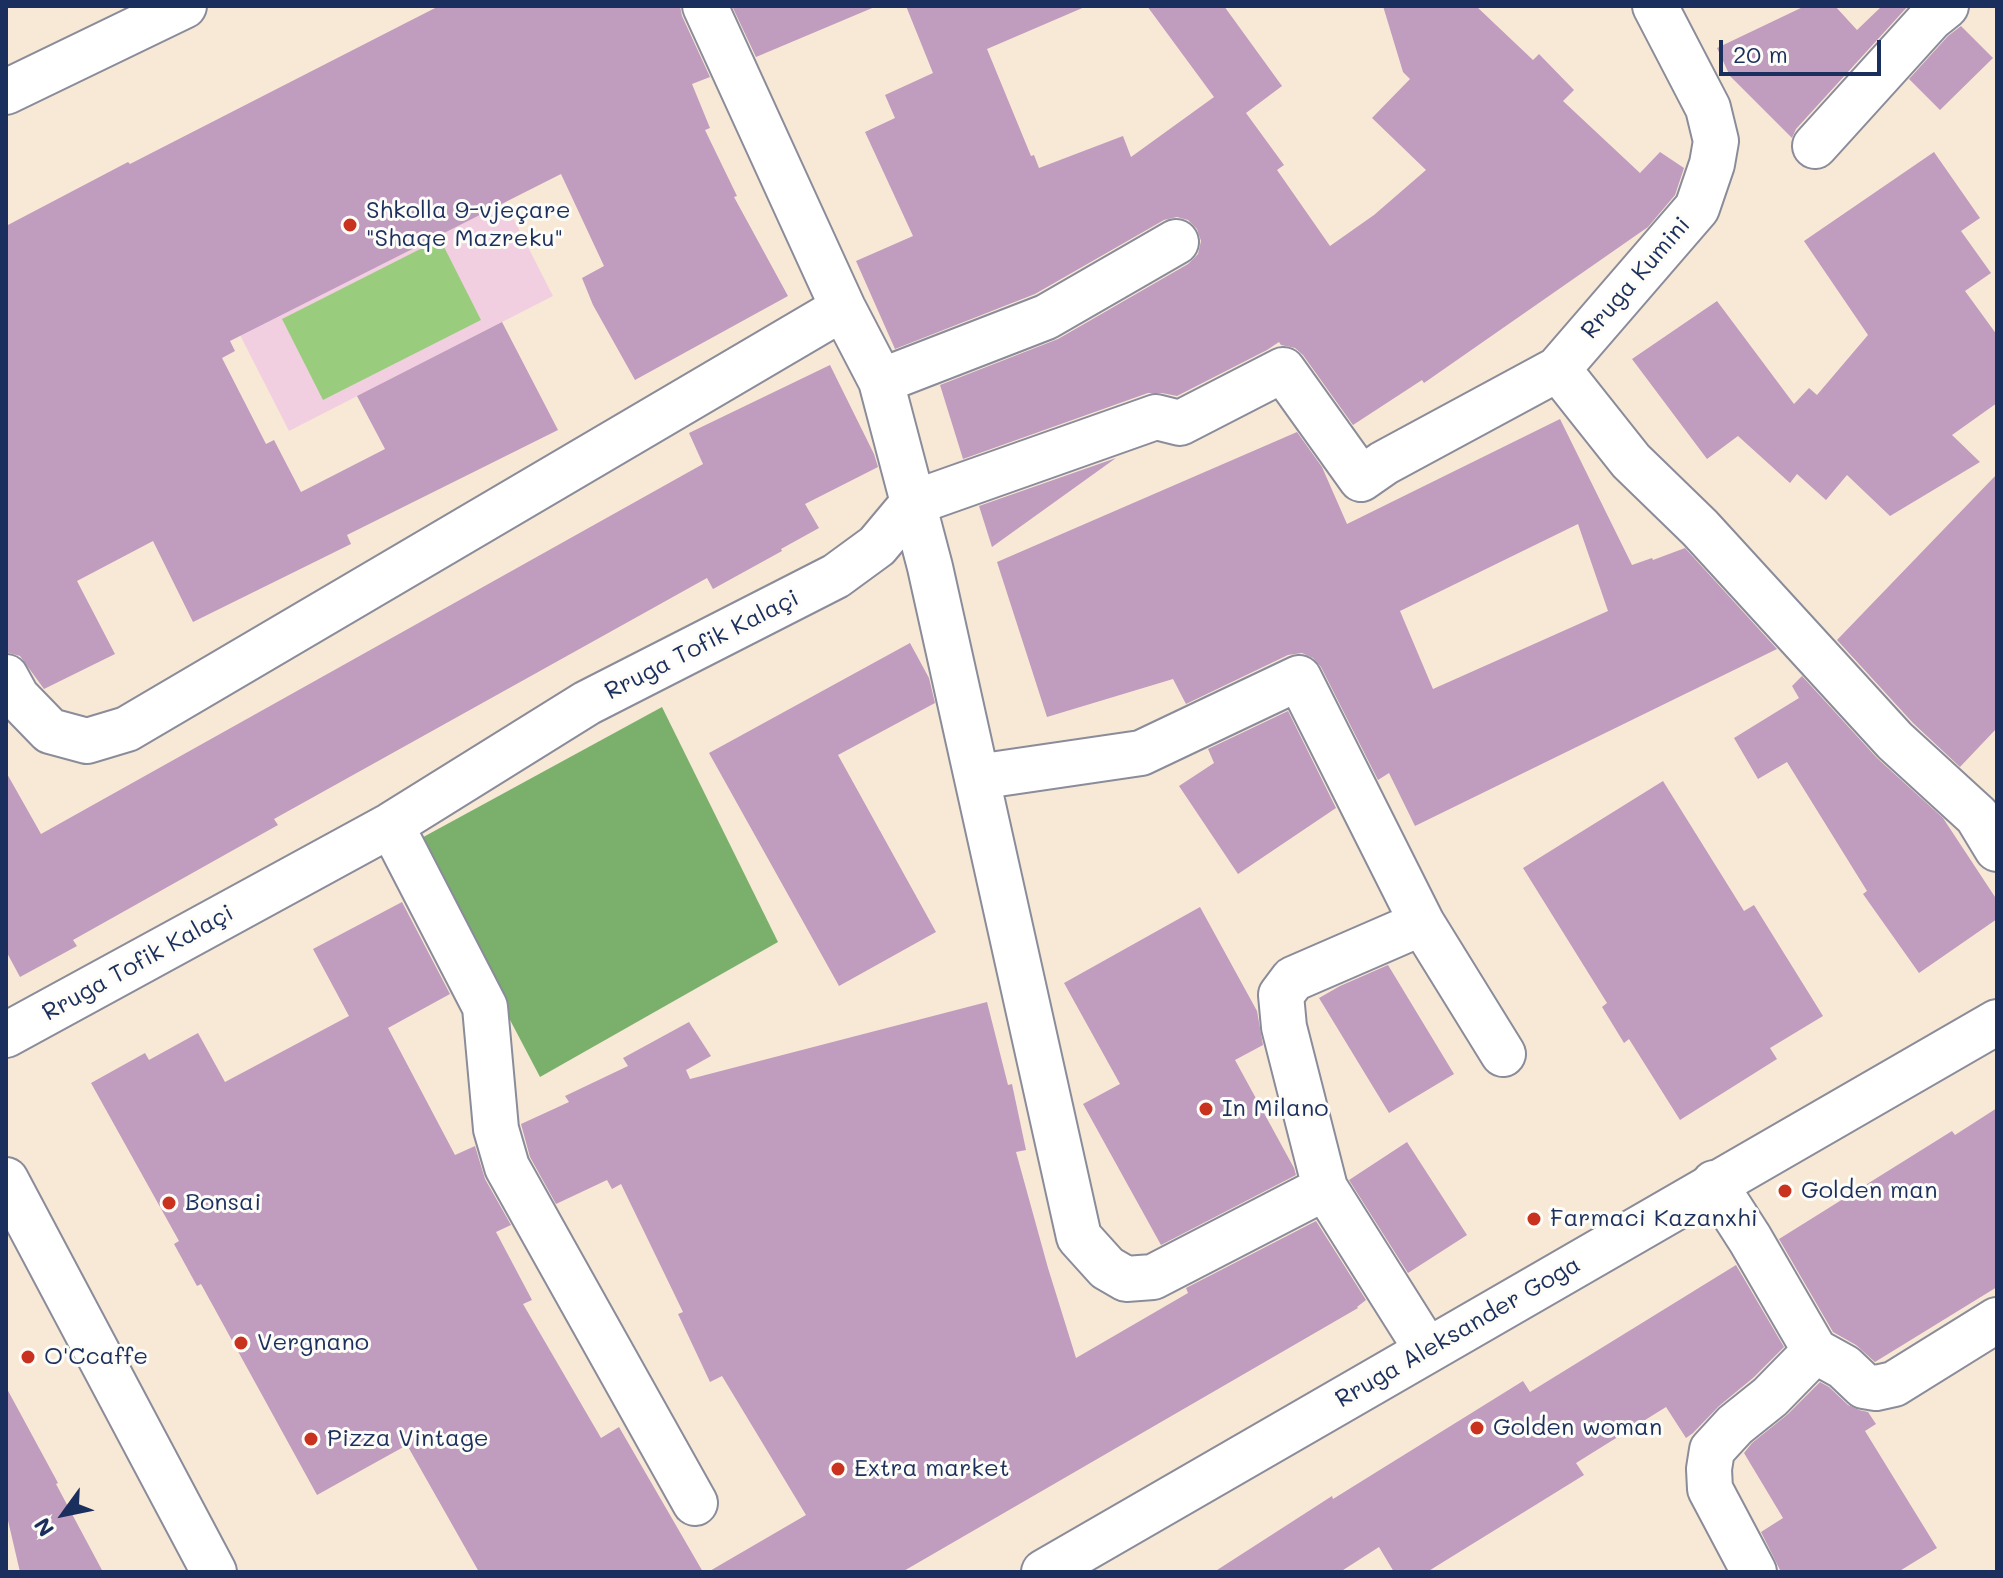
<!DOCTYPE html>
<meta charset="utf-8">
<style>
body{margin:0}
#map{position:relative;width:2003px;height:1578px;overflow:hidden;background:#f8e9d7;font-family:Mali,sans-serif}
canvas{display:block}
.frame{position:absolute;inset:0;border:8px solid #1b2f5e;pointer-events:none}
.north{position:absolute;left:24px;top:1474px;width:80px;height:80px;-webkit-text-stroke:6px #fdfcf7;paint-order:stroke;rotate:237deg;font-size:22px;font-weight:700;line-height:32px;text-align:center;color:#1b2f5e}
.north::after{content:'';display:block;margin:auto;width:28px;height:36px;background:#1b2f5e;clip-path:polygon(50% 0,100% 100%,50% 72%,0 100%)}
.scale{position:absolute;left:1719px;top:40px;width:162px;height:36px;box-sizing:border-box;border:4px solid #1b2f5e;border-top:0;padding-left:10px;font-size:24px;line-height:28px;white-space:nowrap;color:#1b2f5e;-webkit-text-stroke:6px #fdfcf7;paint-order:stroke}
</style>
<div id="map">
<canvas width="2003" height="1578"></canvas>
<div class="frame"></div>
<div class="north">N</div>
<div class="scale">20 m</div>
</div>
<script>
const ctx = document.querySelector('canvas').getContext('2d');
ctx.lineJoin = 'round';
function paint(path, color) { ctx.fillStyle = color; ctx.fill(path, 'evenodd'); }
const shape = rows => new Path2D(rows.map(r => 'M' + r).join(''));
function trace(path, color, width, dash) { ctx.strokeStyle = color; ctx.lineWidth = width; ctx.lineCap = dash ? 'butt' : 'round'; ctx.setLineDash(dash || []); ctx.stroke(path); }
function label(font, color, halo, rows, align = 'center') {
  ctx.font = font + ' Mali,sans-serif'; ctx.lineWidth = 6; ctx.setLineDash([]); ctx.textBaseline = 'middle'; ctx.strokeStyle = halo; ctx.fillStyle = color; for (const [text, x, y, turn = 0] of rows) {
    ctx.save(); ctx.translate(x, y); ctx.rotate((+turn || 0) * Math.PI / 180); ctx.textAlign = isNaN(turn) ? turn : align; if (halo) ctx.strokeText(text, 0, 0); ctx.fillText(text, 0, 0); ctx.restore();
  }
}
paint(shape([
 [412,20,553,296,289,431,148,155]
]), '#f2cfe0');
paint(shape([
 [440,239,481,320,323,400,282,319]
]), '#99cd7d');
paint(shape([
 [662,707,778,942,540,1077,416,841]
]), '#7ab06c');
paint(shape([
 [439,6,680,6,682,16,710,77,692,84,710,128,705,130,737,196,734,197,788,296,635,380,593,305,582,278,604,266,561,174,230,341,235,351,222,358,266,444,274,440,301,492,385,449,357,396,502,322,558,430,347,535,351,544,193,622,153,541,77,581,115,654,44,689,20,656,6,652,6,226,128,162,130,164],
 [732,6,877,6,756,57],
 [906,6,1087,6,987,49,1031,156,1034,155,1039,168,1123,136,1131,157,1214,97,1147,6,1224,6,1282,86,1246,113,1284,165,1277,170,1330,246,1374,215,1426,170,1372,118,1410,79,1403,72,1383,6,1476,6,1533,60,1539,54,1574,90,1563,101,1640,173,1660,152,1684,168,1675,195,1648,227,1424,383,1422,380,1353,425,1303,355,1295,348,1281,345,1279,342,1267,350,1177,396,1162,393,1148,393,963,459,940,385,1058,339,1188,264,1198,254,1201,241,1197,229,1188,220,1177,217,1164,220,1035,294,895,349,856,261,913,236,865,132,895,118,885,95,933,73],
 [1805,6,1835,6,1857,30,1882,6,1908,6,1796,129,1792,138,1730,76,1717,48],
 [1961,26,1993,58,1940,110,1909,79,1948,36],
 [1934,152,1980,218,1961,231,1991,273,1965,291,1997,335,1997,403,1952,435,1980,462,1890,516,1847,475,1826,500,1797,474,1790,483,1738,436,1707,459,1632,359,1717,301,1794,404,1809,388,1817,395,1868,335,1804,241],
 [830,365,874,454,878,467,805,504,819,528,781,549,782,551,713,589,707,578,274,819,278,825,73,940,77,946,20,977,6,951,6,772,41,834,703,464,689,433],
 [1560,419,1632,565,1652,558,1653,560,1685,548,1777,649,1415,826,1389,773,1378,780,1321,667,1313,658,1302,653,1288,655,1186,704,1173,679,1047,717,997,562,1297,432,1322,467,1347,524],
 [1578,524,1608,611,1433,689,1400,611],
 [1116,458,992,547,979,506],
 [1997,474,1997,728,1960,767,1913,723,1837,640],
 [910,643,929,678,935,703,838,755,936,932,839,986,709,753],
 [1802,676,1877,758,1943,818,1997,900,1997,919,1919,973,1863,894,1867,891,1787,762,1758,779,1734,738,1799,698,1792,686],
 [1288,711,1336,808,1238,874,1179,786,1214,763,1208,749],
 [1663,781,1744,911,1754,905,1823,1016,1770,1048,1777,1059,1680,1120,1629,1039,1624,1043,1602,1007,1607,1003,1523,868],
 [402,902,450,994,388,1028,455,1155,475,1146,485,1179,511,1225,496,1232,532,1300,523,1304,601,1438,619,1427,703,1572,479,1572,407,1445,317,1495,201,1284,197,1286,174,1244,179,1241,91,1083,145,1053,149,1060,198,1033,225,1082,349,1016,313,949],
 [1200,907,1257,1011,1263,1045,1235,1060,1294,1168,1296,1175,1161,1245,1083,1104,1120,1084,1064,983],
 [1388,965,1454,1074,1389,1113,1319,998,1340,986],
 [987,1002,1008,1085,1012,1084,1026,1150,1016,1152,1048,1268,1076,1358,1188,1293,1186,1288,1316,1221,1366,1300,1357,1307,1358,1308,902,1572,708,1572,806,1515,722,1376,710,1382,678,1314,683,1312,621,1184,612,1189,607,1180,556,1204,530,1157,521,1124,569,1102,565,1096,628,1066,623,1058,689,1022,711,1056,686,1070,690,1079],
 [1997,1108,1997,1287,1875,1362,1856,1345,1833,1332,1779,1239,1952,1131,1955,1135],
 [1407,1142,1467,1235,1408,1273,1349,1180],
 [1736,1265,1784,1347,1753,1378,1719,1406,1693,1433,1686,1438,1666,1407,1576,1463,1584,1475,1427,1572,1394,1572,1379,1547,1340,1572,1214,1572,1332,1496,1333,1499,1523,1381,1530,1392],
 [1820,1382,1829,1387,1848,1405,1859,1410,1868,1412,1876,1424,1865,1431,1937,1548,1898,1572,1781,1572,1761,1532,1783,1518,1744,1453,1752,1443,1788,1414],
 [6,1387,58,1483,56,1484,103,1572,20,1572,6,1512]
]), '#c09cbe');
const minor = shape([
 [705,6,843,308,881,381,930,567,1079,1237,1107,1268,1126,1279,1153,1277,1325,1188],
 [6,92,184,6],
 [1815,146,1931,18,1946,6],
 [1558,369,1631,461,1700,528,1895,741,1977,816,1997,849],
 [881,381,1046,317,1176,242],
 [913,503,1156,417,1180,423,1283,370,1361,479,1384,463,1558,369,1697,208,1712,164,1716,141,1708,108,1655,6],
 [6,677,17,697,50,731,87,741,127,729,843,308],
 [977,777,1141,753,1299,678,1422,923,1503,1054],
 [391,825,485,1007,496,1129,507,1167,695,1503],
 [1422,923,1293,979,1281,995,1284,1027,1325,1188,1427,1350],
 [6,1035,391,825,587,703,836,576,877,546,913,503],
 [1714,1183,1750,1239,1815,1351,1844,1367,1864,1386,1876,1388,1894,1384,1997,1320],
 [1754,1572,1710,1489,1709,1469,1712,1450,1735,1425,1770,1397,1815,1351]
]);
const major = shape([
 [6,1180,214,1572],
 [1044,1572,1997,1022]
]);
trace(minor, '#8a8c9a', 48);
trace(major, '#8a8c9a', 48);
trace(minor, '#fff', 44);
trace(major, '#fff', 44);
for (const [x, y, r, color] of [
 [350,225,8,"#c8321e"],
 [1206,1109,8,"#c8321e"],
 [1785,1191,8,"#c8321e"],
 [169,1203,8,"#c8321e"],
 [1534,1219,8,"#c8321e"],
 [241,1343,8,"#c8321e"],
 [28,1357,8,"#c8321e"],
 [1477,1428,8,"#c8321e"],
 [311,1439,8,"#c8321e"],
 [838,1469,8,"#c8321e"]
]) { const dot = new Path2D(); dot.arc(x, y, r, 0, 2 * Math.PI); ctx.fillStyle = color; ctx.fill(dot); trace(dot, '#fdfcf7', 3); }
label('24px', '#1b2f5e', '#fdfcf7', [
 ["Shkolla 9-vjeçare",366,211],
 ["\"Shaqe Mazreku\"",366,239],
 ["In Milano",1222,1109],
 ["Golden man",1801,1191],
 ["Bonsai",185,1203],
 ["Farmaci Kazanxhi",1550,1219],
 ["Vergnano",257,1343],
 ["O'Ccaffe",44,1357],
 ["Golden woman",1493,1428],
 ["Pizza Vintage",327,1439],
 ["Extra market",854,1469]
], 'left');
label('24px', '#1b2f5e', '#fdfcf7', [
 ["Rruga Kumini",1636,278,-49],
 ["Rruga Tofik Kalaçi",702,645,-27],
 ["Rruga Tofik Kalaçi",138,963,-29],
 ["Rruga Aleksander Goga",1458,1332,-30]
]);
</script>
